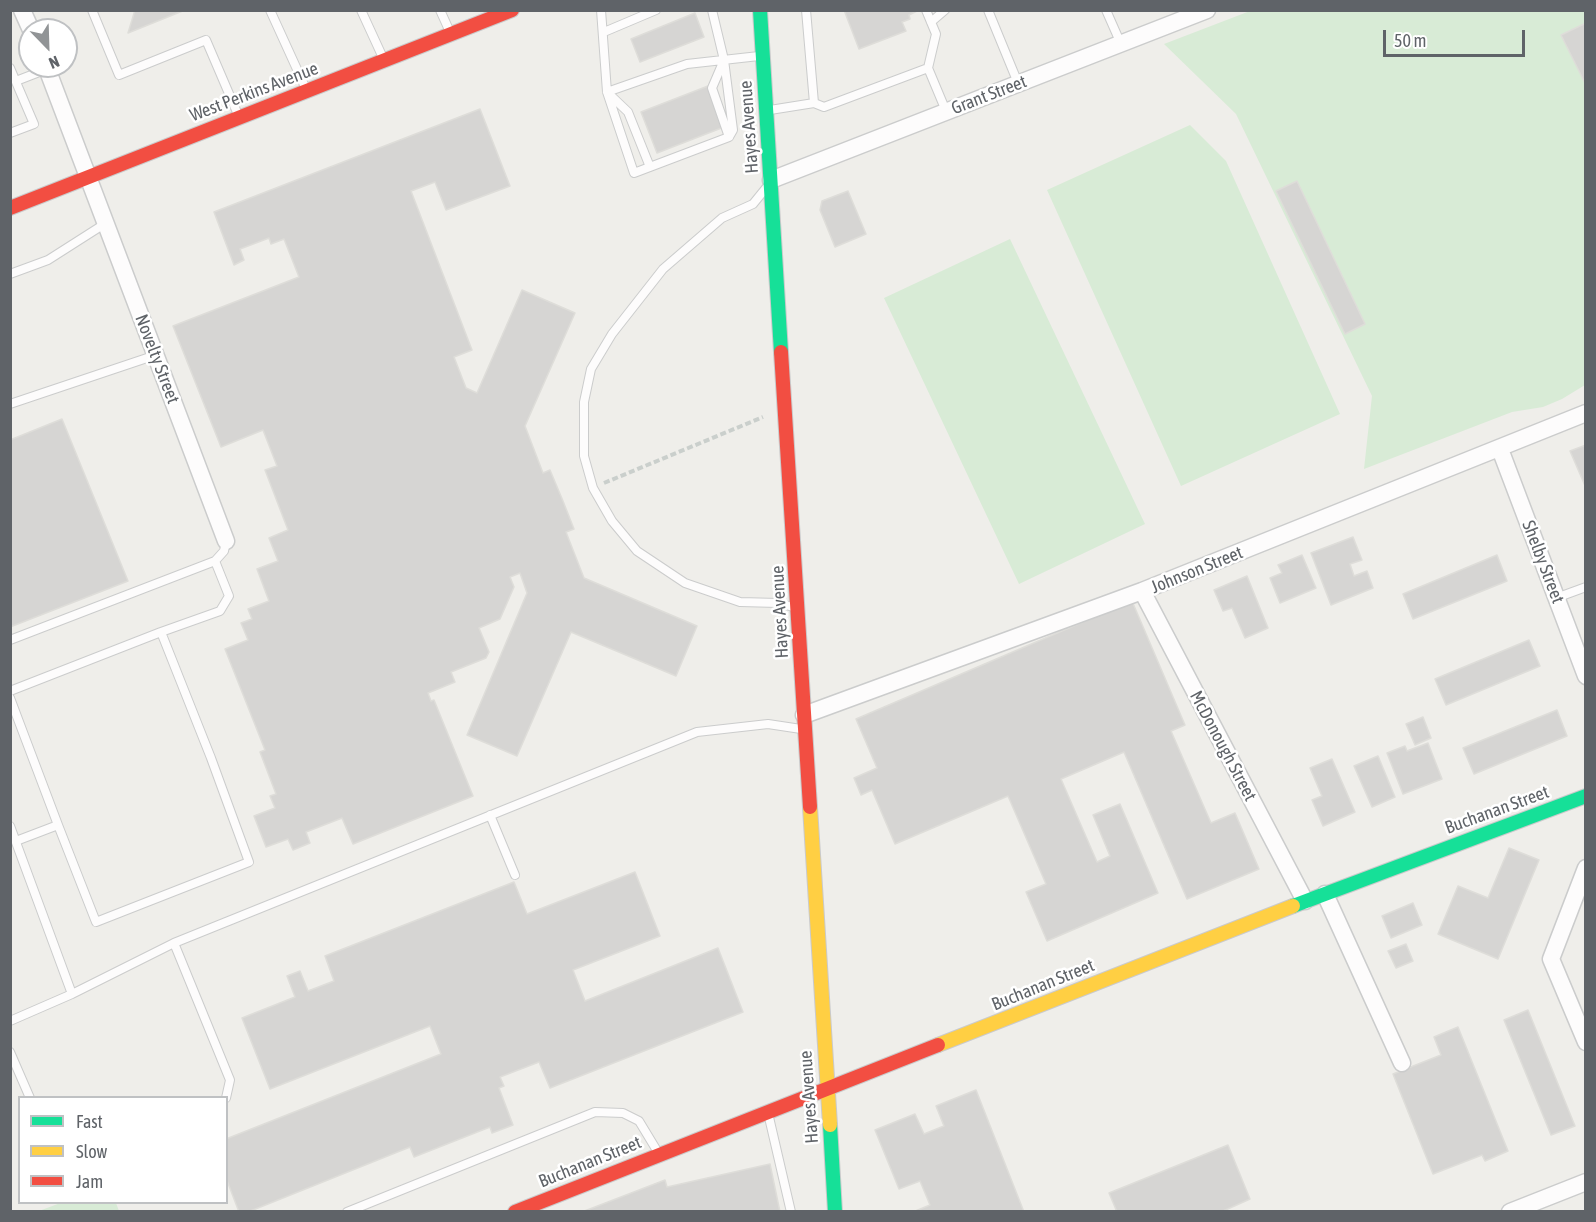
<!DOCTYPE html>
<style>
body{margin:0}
#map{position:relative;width:1596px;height:1222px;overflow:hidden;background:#efeeea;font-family:"Asap Condensed",sans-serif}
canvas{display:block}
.frame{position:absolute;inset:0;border:12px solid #5f6368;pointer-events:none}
.legend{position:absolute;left:18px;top:1096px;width:210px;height:108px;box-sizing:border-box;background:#fff;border:2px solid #bfc1c3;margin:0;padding:8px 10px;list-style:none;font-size:18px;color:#5f6368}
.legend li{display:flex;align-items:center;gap:12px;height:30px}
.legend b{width:30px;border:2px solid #bfc1c3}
.north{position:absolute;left:18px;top:18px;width:60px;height:60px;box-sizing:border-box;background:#fff;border:2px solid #bfc1c3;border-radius:50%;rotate:157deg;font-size:16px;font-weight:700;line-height:24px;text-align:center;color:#5f6368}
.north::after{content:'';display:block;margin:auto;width:21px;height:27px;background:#919496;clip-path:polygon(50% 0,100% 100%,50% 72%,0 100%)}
.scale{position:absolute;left:1383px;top:30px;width:142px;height:27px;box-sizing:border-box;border:3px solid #5f6368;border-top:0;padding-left:8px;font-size:18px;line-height:21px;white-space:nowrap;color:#5f6368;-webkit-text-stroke:4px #fff;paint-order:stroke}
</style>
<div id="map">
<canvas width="1596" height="1222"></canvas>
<div class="frame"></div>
<ul class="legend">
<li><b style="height:8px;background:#16e098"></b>Fast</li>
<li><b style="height:8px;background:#ffcf43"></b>Slow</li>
<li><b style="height:8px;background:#f24e42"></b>Jam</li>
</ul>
<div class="north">N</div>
<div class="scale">50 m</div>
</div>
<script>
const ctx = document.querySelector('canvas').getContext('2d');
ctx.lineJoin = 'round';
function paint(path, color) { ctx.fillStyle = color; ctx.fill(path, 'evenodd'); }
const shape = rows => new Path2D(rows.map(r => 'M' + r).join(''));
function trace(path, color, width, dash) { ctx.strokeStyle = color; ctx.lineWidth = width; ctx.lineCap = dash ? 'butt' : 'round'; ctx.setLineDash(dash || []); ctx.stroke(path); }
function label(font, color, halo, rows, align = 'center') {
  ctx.font = font + ' "Asap Condensed",sans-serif'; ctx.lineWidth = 5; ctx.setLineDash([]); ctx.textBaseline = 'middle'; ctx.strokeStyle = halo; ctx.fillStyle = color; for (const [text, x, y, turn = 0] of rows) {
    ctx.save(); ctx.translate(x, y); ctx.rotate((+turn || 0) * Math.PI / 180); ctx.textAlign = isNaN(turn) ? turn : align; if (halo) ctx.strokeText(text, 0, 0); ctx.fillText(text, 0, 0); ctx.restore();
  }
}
paint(shape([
 [1250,11,1585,11,1585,385,1562,399,1543,407,1512,412,1364,469,1372,396,1236,114,1164,44],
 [1190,125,1226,161,1340,414,1181,486,1047,190],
 [1010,239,1145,524,1019,584,884,298],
 [63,1202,116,1203,119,1211,39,1211]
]), '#d8ebd6');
const building = shape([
 [135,10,185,10,128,33,135,10],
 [844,10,919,10,909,15,910,19,902,22,906,31,859,49,844,10],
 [695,13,704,37,640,62,631,39,695,13],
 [1586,23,1586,85,1561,35,1586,23],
 [708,86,724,127,657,153,641,112,708,86],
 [480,109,510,186,446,210,435,182,411,191,472,350,454,357,466,388,477,393,522,290,575,313,525,426,543,473,550,470,563,501,574,529,566,532,584,578,697,626,676,676,571,632,517,756,467,735,527,593,520,573,510,577,514,587,500,619,479,628,489,652,486,658,451,672,455,682,428,693,431,701,434,700,473,796,353,844,342,818,306,832,310,843,293,850,288,839,266,847,254,816,275,808,270,796,276,794,260,752,265,750,225,649,248,640,241,623,252,619,248,609,269,601,257,569,278,561,269,538,288,530,265,470,277,466,263,430,221,447,173,326,299,277,284,239,271,244,269,238,240,249,244,260,234,265,214,212,480,109],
 [1297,181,1365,324,1345,334,1276,191,1297,181],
 [848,191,866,234,835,247,820,210,822,201,848,191],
 [62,419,128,581,10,627,10,440,62,419],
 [1586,445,1586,488,1570,451,1586,445],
 [1353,537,1362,560,1350,564,1354,576,1367,571,1373,588,1331,605,1311,553,1353,537],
 [1302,555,1316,588,1280,603,1270,578,1282,573,1278,565,1302,555],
 [1497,555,1507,581,1413,619,1403,594,1497,555],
 [1247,576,1268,628,1245,638,1232,608,1223,611,1214,590,1247,576],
 [1132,601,1185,725,1171,731,1211,823,1235,813,1259,869,1187,899,1124,752,1061,779,1097,862,1110,856,1093,815,1120,804,1158,893,1047,941,1026,892,1046,884,1008,796,895,844,872,790,861,795,854,778,877,768,856,719,1132,601],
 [1529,640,1540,666,1446,705,1435,679,1529,640],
 [1557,710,1567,736,1474,774,1463,748,1557,710],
 [1423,717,1431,738,1415,745,1406,724,1423,717],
 [1428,743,1442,779,1403,794,1387,753,1405,746,1407,751,1428,743],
 [1378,756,1395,797,1372,807,1354,766,1378,756],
 [1332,759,1355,812,1323,826,1312,800,1322,796,1310,768,1332,759],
 [1509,848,1539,860,1498,959,1438,934,1458,886,1488,898,1509,848],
 [635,872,660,936,573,970,585,1001,718,948,743,1012,550,1088,539,1062,500,1077,504,1086,499,1088,513,1125,492,1133,490,1127,414,1157,410,1147,248,1212,239,1212,226,1178,226,1139,441,1054,430,1026,270,1089,242,1018,295,997,287,976,300,971,308,991,334,981,325,956,514,882,527,914,635,872],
 [1413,903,1422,925,1391,938,1382,916,1413,903],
 [1406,944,1413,961,1396,968,1388,951,1406,944],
 [1528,1010,1575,1126,1551,1135,1504,1020,1528,1010],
 [1458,1027,1508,1151,1485,1161,1482,1155,1433,1174,1393,1074,1441,1055,1434,1037,1458,1027],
 [976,1090,1024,1212,913,1212,930,1205,920,1181,899,1189,875,1130,915,1114,924,1134,944,1126,936,1106,976,1090],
 [1228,1145,1250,1199,1221,1212,1117,1212,1109,1193,1228,1145],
 [770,1164,780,1212,582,1212,665,1180,667,1187,770,1164]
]);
paint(building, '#d6d5d3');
trace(building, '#deddd9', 1.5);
const lane = shape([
 [92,10,119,75,206,40,239,117],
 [270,10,306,89],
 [361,10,384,60],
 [440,10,450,32],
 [601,10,607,92,634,173,729,137,733,130,724,60,712,10],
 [806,10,814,103,824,107,928,68,946,111],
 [926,10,936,34,928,68],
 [988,10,1018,83],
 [1106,10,1121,44],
 [931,22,945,10],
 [604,32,656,10],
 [724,60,712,88,729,137],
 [10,68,34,124,10,133],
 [16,81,47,69],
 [770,110,814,103],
 [650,167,628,112,607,92,687,64,759,56],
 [766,188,753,204,722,218,663,269,612,334,591,369,584,402,584,456,593,488,612,521,637,551,685,583,740,602,778,603,793,607],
 [10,274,48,260,106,223],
 [10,404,156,355],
 [1556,598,1586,587],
 [10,640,215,561,224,551,226,541],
 [10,691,161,632],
 [10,698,58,825],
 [490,815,515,875],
 [10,826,72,994],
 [16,841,58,825,96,922,249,862,211,758,161,632,220,611,229,596,215,561],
 [174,943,230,1080,226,1098],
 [10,1021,72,994,174,943,697,732,768,724,801,729],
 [10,1052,30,1098],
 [768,1113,791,1212],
 [347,1212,595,1112,623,1113,639,1121,659,1154]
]);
const street = shape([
 [22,10,31,30],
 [46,66,226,541],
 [771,180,1207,10],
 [1500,449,1586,676],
 [1142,591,1305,901],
 [804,715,1142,591,1586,413],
 [1586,868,1551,959,1586,1042],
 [1325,894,1402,1063],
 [1510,1212,1586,1182]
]);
const fast = shape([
 [760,10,781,352],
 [1293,906,1586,796],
 [830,1125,835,1212]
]);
const slow = shape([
 [810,807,830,1125],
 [938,1045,1293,906]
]);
const jam = shape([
 [10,208,512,10],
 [781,352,810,807],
 [515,1212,938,1045]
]);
trace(lane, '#cbcccc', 10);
trace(street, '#cbcccc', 19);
trace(fast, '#cacacb', 16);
trace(slow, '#cacacb', 16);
trace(jam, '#cacacb', 16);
trace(shape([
 [604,483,763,417]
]), '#cacfcc', 4, [6, 3]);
trace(lane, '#fdfcfc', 8);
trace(street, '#fdfcfc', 16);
trace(fast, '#16e098', 14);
trace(slow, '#ffcf43', 14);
trace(jam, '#f24e42', 14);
label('18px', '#5f6368', '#fff', [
 ["West Perkins Avenue",254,92,-21],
 ["Grant Street",989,95,-21],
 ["Hayes Avenue",749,127,-94],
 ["Novelty Street",157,359,69],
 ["Shelby Street",1543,562,69],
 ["Johnson Street",1197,570,-22],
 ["Hayes Avenue",780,612,-93],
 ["McDonough Street",1223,746,62],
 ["Buchanan Street",1497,810,-20],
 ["Buchanan Street",1043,985,-22],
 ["Hayes Avenue",809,1097,-94],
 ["Buchanan Street",590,1162,-22]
]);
</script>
